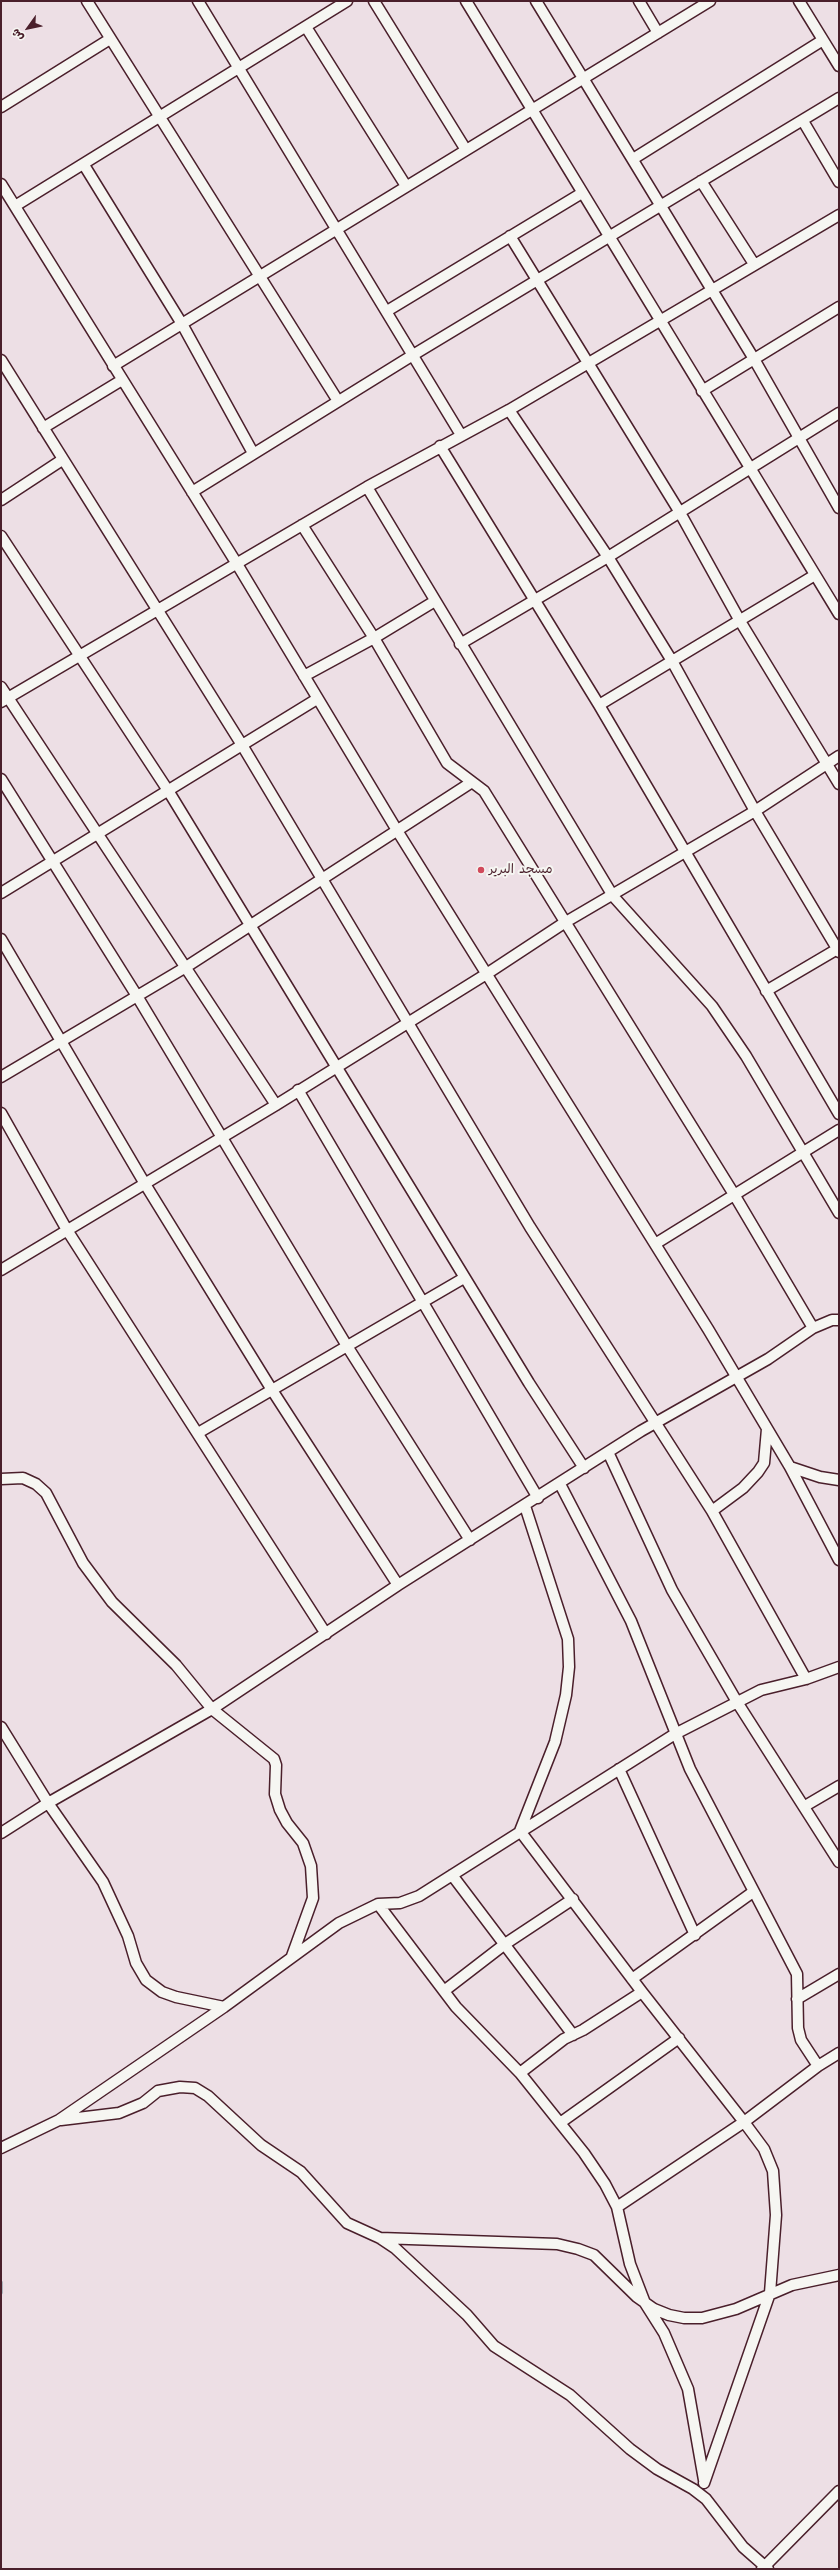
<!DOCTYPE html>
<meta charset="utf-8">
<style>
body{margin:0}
#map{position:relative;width:840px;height:2570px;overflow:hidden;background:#eddfe5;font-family:"Architects Daughter","Playpen Sans Arabic",sans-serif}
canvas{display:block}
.frame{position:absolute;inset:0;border:2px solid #4a1f2b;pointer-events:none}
.north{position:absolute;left:8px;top:8px;width:40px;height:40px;-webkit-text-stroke:3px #f6f6f2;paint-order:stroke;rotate:237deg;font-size:11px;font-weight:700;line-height:16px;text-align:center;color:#4a1f2b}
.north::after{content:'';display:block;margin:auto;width:14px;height:18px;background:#4a1f2b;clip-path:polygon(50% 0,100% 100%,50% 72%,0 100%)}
</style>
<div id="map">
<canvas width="840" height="2570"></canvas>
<div class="frame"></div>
<div class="north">ش</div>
</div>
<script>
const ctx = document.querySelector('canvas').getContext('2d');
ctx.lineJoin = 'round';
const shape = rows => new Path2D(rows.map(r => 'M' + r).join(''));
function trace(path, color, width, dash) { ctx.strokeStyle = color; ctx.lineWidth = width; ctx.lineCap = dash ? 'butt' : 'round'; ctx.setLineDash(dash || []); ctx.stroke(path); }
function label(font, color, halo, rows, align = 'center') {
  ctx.font = font + ' "Architects Daughter","Playpen Sans Arabic",sans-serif'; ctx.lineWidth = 4; ctx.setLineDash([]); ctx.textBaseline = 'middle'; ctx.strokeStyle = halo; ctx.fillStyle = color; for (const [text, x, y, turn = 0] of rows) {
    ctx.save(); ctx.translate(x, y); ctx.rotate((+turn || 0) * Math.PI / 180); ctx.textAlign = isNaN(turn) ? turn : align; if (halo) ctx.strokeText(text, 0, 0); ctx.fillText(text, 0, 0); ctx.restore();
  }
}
trace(shape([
 [1,2282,1,2293]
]), '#6c8a96', 3);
const street = shape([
 [87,1,338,401],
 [198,1,461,435],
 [374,1,466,150],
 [466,1,839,614],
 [536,1,754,359,839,508],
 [639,1,658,33],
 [799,1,839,66],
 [306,27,406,186],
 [1,107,110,39],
 [803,121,839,182],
 [633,159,823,40],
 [84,165,182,324,253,453],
 [701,181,754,264],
 [1,184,237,564,398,832,708,1329,790,1467,839,1560],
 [15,206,347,1],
 [510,236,679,511,740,621,839,784],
 [387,311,582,193],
 [1,360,242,745,530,1227,712,1511,806,1679],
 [113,366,710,1],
 [702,391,839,307],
 [509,410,608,557,672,661,755,811,839,952],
 [43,428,122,380],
 [440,446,599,705,839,1114],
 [367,487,613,896,712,1006,746,1056,839,1213],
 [192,492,413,355,839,98],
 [1,500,62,460],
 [302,525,374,638,447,763,484,791,735,1196,813,1328],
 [1,536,169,792,529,1383,584,1468],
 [460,644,608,557,839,413],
 [304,676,374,638,435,601],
 [1,687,276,1105],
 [1,702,367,487,509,410,839,215],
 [599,705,815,575],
 [1,779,137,996,347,1346,470,1540],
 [1,893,317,699],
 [1,939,145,1184,272,1390,398,1585],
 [766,991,839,948],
 [1,1077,186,967,472,782],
 [298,1090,538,1498],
 [1,1113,67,1230,326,1634],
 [655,1244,839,1130],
 [1,1270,276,1105,488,973,564,923,755,811,839,756],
 [198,1433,464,1278],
 [608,1452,672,1590,737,1702,839,1862],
 [790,1467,820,1477,839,1480],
 [1,1479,23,1478,36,1484,46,1493,83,1563,112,1602,176,1665,212,1709,274,1759,276,1765,275,1794,280,1810,287,1823,303,1843,311,1866,313,1898,292,1956],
 [560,1484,631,1621,690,1769,797,1974,798,2028,801,2040,818,2066],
 [525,1506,568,1639,569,1667,566,1695,555,1742,520,1831,642,1992,744,2122,764,2149,773,2171,776,2215,770,2293,704,2483],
 [712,1511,743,1488,758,1472,764,1463,767,1429],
 [1,1727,48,1803,103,1882,128,1936,136,1963,146,1980,162,1992,176,1997,224,2007],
 [619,1769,695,1935],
 [805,1806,839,1786],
 [1,1833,48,1803,212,1709,398,1585,641,1431,768,1359,813,1328,832,1320,839,1320],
 [452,1875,573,2035],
 [378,1904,456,2007,520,2073,584,2153,605,2184,617,2207,630,2264,645,2303,664,2333,688,2389,704,2480],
 [632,1979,753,1892],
 [444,1991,505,1944,573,1899],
 [797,1999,839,1974],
 [520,2073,564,2039,583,2030,642,1992],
 [61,2120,119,2113,143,2103,158,2091,180,2087,195,2088,208,2096,261,2145,301,2172,347,2223,380,2238,395,2248,467,2315,494,2346,570,2395,630,2449,657,2469,693,2489,706,2499,743,2547,768,2569],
 [560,2123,679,2038],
 [1,2148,59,2120,224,2007,339,1923,378,1904,400,1903,419,1896,675,1734,761,1690,806,1679,839,1667],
 [617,2207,744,2122,818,2066,839,2053],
 [380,2238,557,2244,578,2249,594,2255,637,2297,654,2309,669,2315,684,2318,702,2318,736,2309,792,2285,839,2275],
 [762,2569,839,2491]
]);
trace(street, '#4a1f2b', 13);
trace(street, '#f6f6f2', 10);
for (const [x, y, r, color] of [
 [481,870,4,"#d1495b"]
]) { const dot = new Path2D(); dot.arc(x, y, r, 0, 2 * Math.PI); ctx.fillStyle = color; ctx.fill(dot); trace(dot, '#f6f6f2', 1.5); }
label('13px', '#4a1f2b', '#f6f6f2', [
 ["مسجد البرير",489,870]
], 'left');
</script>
